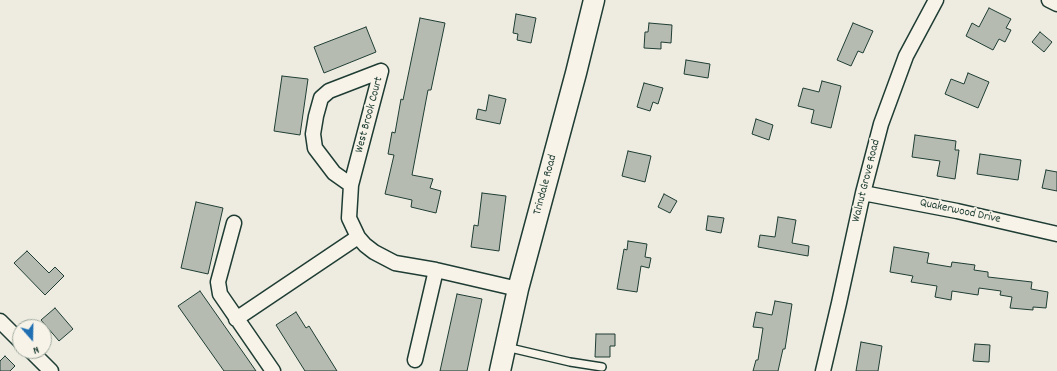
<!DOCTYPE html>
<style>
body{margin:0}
#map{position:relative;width:1057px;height:371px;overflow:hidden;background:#eeece1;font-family:Dekko,sans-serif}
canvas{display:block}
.north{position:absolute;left:12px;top:319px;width:40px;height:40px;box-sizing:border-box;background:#f7f3e8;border:1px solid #a1aaa0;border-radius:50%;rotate:160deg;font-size:11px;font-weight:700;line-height:16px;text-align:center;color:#1f3d34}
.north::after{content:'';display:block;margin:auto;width:14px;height:18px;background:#1f6fb2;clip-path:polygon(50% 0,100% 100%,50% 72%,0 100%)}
</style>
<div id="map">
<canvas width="1057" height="371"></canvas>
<div class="north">N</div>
</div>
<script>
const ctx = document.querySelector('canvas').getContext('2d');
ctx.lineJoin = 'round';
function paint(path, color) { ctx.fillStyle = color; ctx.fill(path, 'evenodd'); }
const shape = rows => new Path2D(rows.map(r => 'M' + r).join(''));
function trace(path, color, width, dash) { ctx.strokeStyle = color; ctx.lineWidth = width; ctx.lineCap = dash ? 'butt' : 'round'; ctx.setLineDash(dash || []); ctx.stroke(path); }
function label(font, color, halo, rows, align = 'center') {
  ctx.font = font + ' Dekko,sans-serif'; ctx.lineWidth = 3.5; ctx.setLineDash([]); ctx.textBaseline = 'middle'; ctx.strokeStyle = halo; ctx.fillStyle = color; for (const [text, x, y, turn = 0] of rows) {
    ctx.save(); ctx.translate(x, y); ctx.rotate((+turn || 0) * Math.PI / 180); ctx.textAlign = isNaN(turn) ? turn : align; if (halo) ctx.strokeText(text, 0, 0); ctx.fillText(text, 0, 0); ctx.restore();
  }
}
const building = shape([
 [989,8,1011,19,1006,28,1011,30,1005,42,999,39,993,50,966,36,972,23,979,27,989,8],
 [516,14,536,18,531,43,517,40,518,34,513,33,516,14],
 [420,18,445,23,431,90,428,90,412,175,433,179,430,188,441,191,436,213,411,207,412,200,385,194,394,155,388,154,392,132,395,133,401,99,403,100,420,18],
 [649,23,672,25,671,43,661,42,661,49,644,48,645,32,648,32,649,23],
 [853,23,873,31,863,53,858,51,851,66,837,60,853,23],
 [366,27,376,52,324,73,314,47,366,27],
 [1040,32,1052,42,1044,52,1032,42,1040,32],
 [686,60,710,64,708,78,684,74,686,60],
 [968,73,989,82,978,108,945,94,951,79,964,84,968,73],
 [282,76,308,79,300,135,274,131,282,76],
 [822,81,841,86,831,128,811,123,814,110,798,106,803,88,819,92,822,81],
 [644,83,663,88,658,104,653,102,650,111,637,107,644,83],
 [489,95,506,99,500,124,476,119,478,109,486,111,489,95],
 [756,119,773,125,769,140,752,134,756,119],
 [915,135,956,141,955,150,959,150,955,179,937,176,940,161,912,157,915,135],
 [628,151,651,156,645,182,622,176,628,151],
 [980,154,1021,160,1018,180,977,174,980,154],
 [1046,170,1057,172,1057,191,1042,188,1046,170],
 [482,193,506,196,499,251,471,247,474,225,478,226,482,193],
 [664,194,677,201,670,213,658,207,664,194],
 [196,202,223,208,208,274,181,268,196,202],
 [708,216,724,218,721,233,706,230,708,216],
 [778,217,796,220,792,243,809,246,808,256,758,247,760,235,775,237,778,217],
 [628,241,647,244,645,257,651,258,649,268,641,266,637,292,617,289,624,249,627,250,628,241],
 [894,247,929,253,927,263,951,267,952,262,975,265,974,270,988,272,988,277,1032,282,1031,289,1048,292,1046,308,1033,307,1033,310,1010,308,1012,297,1000,295,1001,291,979,288,978,295,952,291,951,300,935,297,937,286,911,282,913,276,890,272,894,247],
 [27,251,49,273,55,267,64,276,45,295,14,263,27,251],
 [200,291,247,358,256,371,224,371,178,306,200,291],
 [457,294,482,299,467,371,440,371,457,294],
 [775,301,792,304,785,349,783,349,778,371,753,371,756,360,758,360,763,328,753,327,756,312,772,315,775,301],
 [55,308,73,329,59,341,41,320,55,308],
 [296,312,306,328,309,326,337,371,305,371,276,325,296,312],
 [596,334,615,334,615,346,610,346,610,357,595,357,596,334],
 [861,342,882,346,878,371,856,371,861,342],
 [975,344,990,345,989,362,973,361,975,344],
 [5,356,15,366,10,371,0,371,0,361,5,356]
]);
paint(building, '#b5bbb0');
trace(building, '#1f3d34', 1);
const lane = shape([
 [506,347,570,362,602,367]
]);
const street = shape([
 [1049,0,1057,4],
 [381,71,351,185,334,173,315,148,313,134,316,116,321,98,329,91,381,71],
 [351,185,349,218,358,237,365,245,374,252,395,263,436,270,518,289],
 [863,193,957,211,1057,234],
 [234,223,218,282,220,294,273,371],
 [236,319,358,237],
 [0,321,20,341],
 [31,351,51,371],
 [415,360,436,270],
 [823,371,839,303,863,193,881,124,906,56,936,0]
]);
const secondary = shape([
 [500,371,518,289,576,73,594,0]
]);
trace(lane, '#1f3d34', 10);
trace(street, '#1f3d34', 17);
trace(secondary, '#1f3d34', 23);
trace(lane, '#f7f3e8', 7);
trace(street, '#f7f3e8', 14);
trace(secondary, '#f7f3e8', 20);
label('12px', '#1f3d34', '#f7f3e8', [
 ["West Brook Court",370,115,-75],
 ["Walnut Grove Road",867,181,-76],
 ["Trindale Road",546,185,-75],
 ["Quakerwood Drive",960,212,12]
]);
</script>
